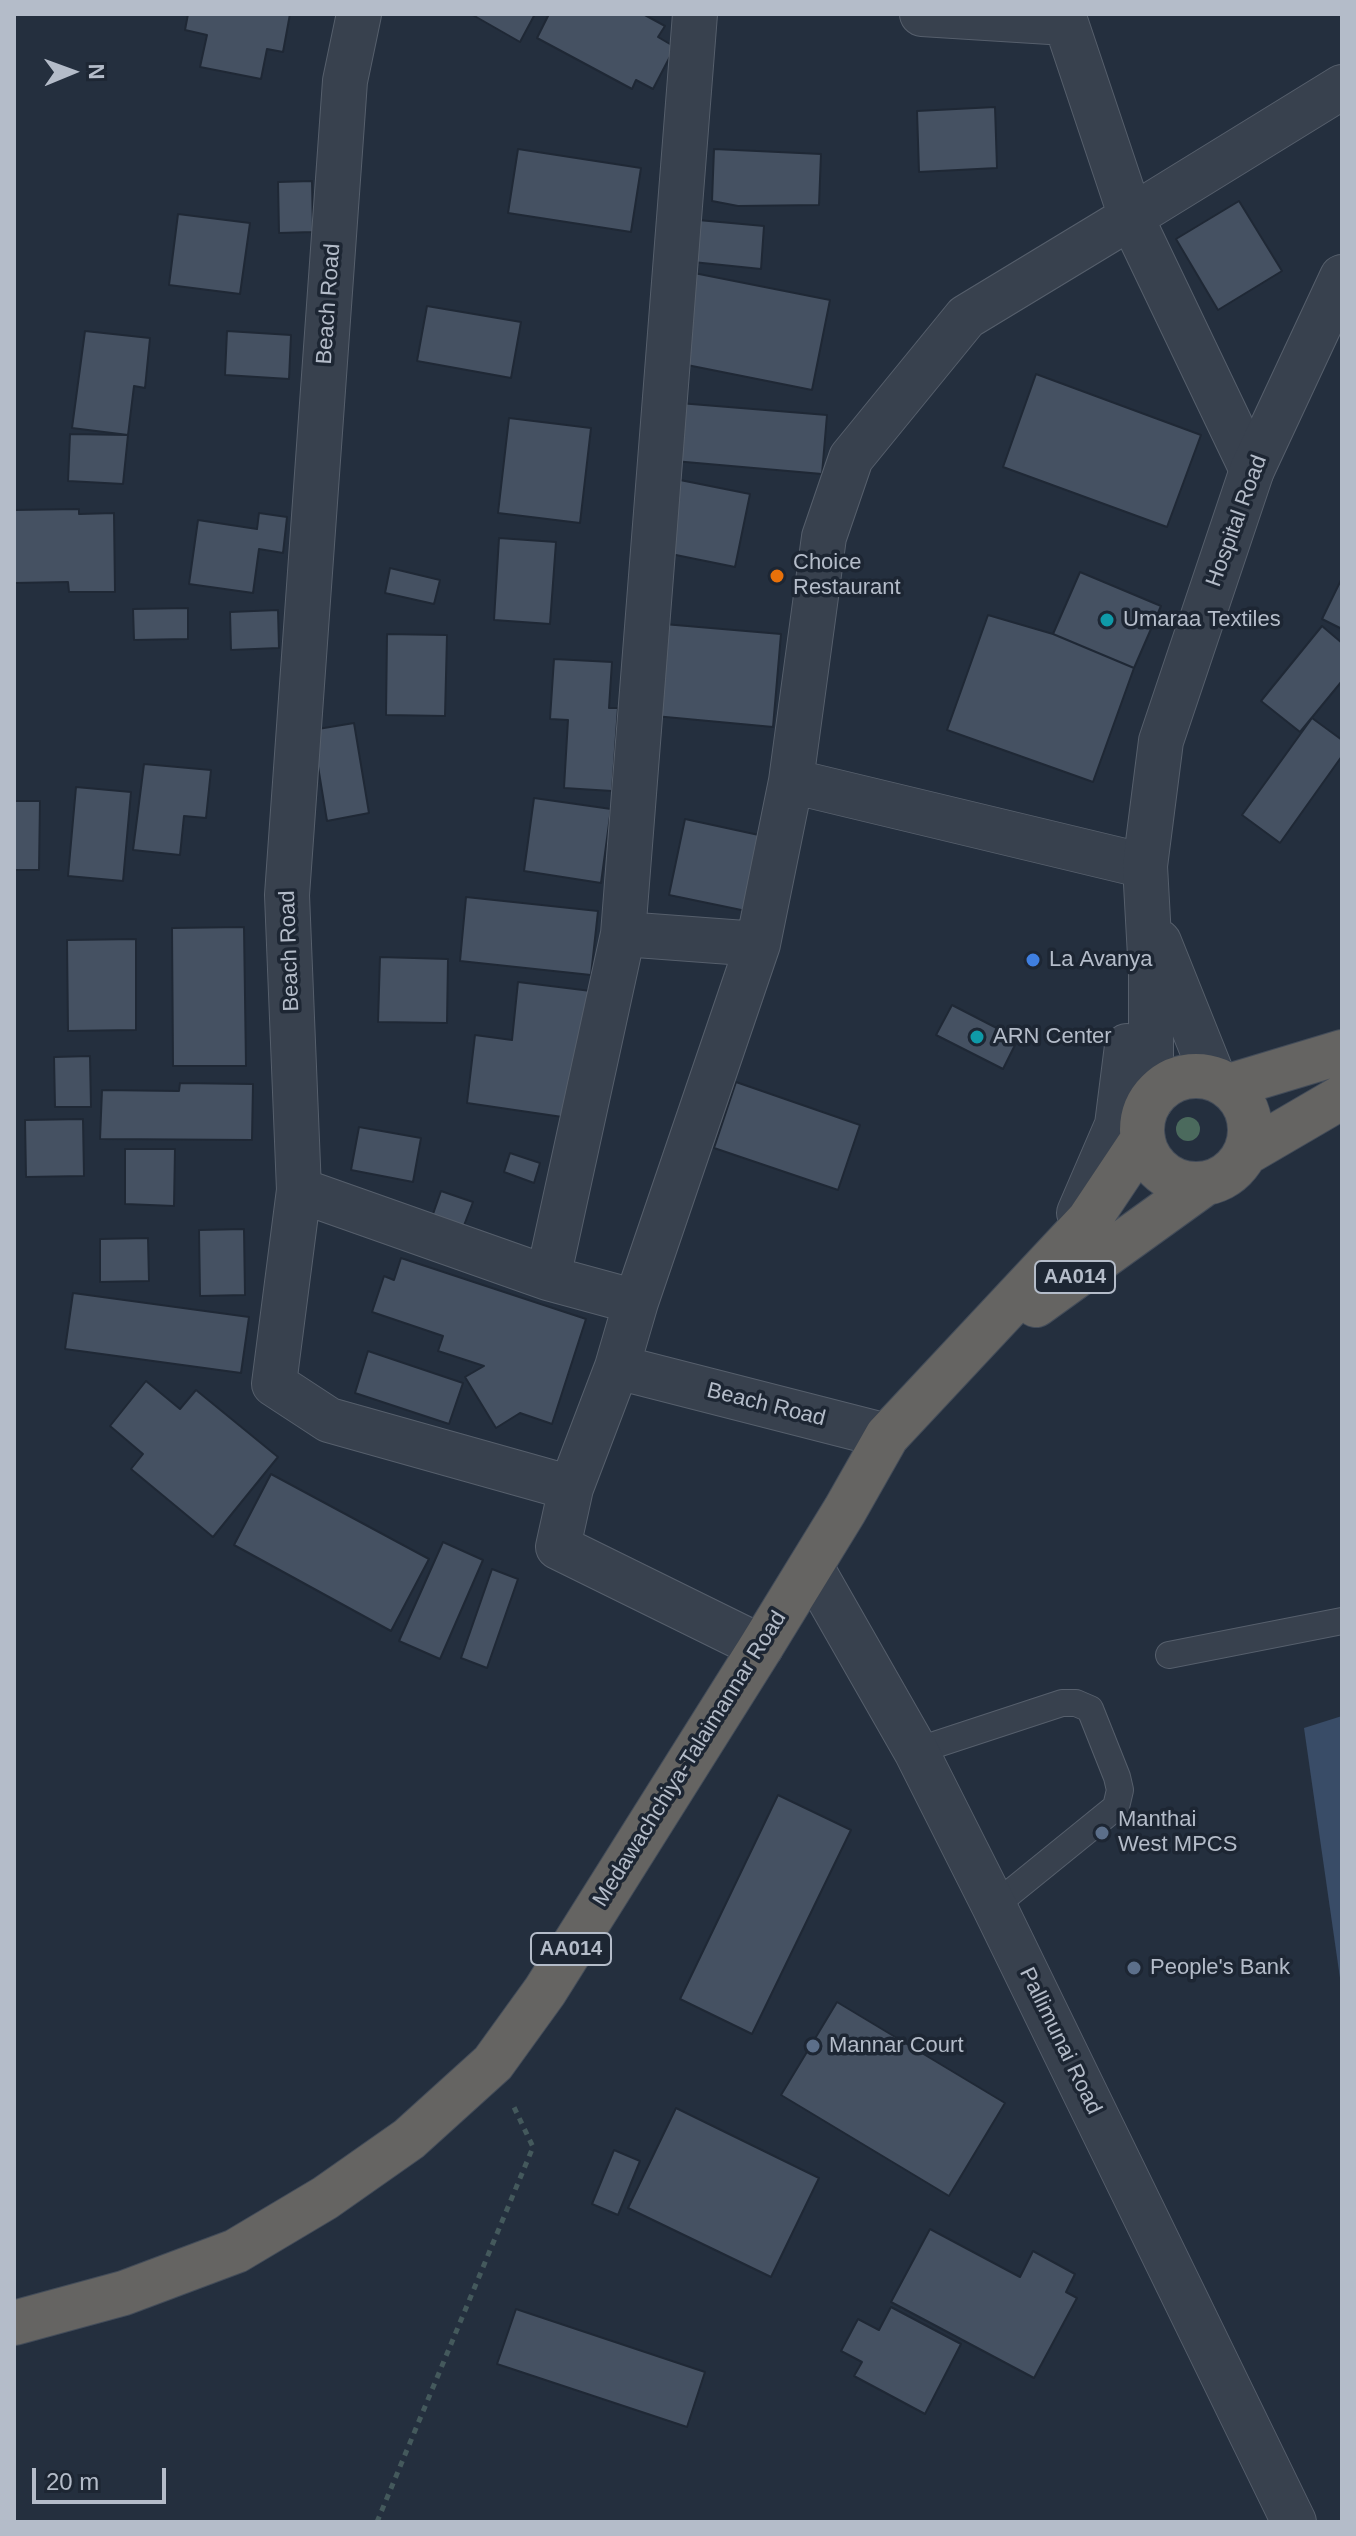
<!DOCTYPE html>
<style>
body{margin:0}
#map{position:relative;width:1356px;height:2536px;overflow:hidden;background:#242f3e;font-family:Helvetica,sans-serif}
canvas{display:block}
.frame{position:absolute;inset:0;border:16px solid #b4bcc9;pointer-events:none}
.north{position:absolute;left:32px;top:32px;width:80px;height:80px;-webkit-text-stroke:6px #1d2633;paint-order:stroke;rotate:89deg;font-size:22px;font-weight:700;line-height:32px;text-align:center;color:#b4bcc9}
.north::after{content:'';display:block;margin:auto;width:28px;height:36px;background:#b4bcc9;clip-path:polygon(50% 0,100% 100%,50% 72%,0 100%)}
.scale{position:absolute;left:32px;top:2468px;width:134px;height:36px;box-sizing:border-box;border:4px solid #b4bcc9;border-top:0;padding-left:10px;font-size:24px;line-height:28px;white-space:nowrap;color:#b4bcc9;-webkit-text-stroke:6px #1d2633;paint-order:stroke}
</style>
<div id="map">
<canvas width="1356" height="2536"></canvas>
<div class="frame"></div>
<div class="north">N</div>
<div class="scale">20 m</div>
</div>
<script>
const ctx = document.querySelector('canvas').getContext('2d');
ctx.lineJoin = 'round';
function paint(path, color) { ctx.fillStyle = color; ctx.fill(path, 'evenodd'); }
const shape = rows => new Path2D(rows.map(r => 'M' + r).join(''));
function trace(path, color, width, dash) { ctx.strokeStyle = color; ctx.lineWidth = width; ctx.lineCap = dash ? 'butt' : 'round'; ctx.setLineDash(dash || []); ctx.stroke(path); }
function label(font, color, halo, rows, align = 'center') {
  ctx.font = font + ' Helvetica,sans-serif'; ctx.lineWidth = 7; ctx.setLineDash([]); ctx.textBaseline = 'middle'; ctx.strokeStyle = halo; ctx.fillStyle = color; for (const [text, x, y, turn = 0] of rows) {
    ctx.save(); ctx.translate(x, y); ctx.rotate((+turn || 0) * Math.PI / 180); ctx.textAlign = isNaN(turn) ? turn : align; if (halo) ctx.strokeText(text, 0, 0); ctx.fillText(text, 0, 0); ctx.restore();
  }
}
paint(shape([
 [1342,1716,1342,1980,1340,1978,1304,1728]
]), '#394c67');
const building = shape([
 [188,14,290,14,283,52,267,49,261,79,200,67,207,35,185,30,188,14],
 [471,14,535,14,520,42,471,14],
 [549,14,643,14,665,26,658,37,675,47,653,89,636,80,632,89,537,38,549,14],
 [995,107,997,168,919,172,917,111,995,107],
 [518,149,641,168,631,232,508,213,518,149],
 [714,149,821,154,819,205,738,206,712,201,714,149],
 [312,181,313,232,279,233,278,182,312,181],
 [1239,201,1282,271,1218,310,1176,239,1239,201],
 [178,214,250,223,240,294,169,285,178,214],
 [687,219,764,226,761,269,683,261,687,219],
 [694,273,830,300,812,390,677,363,694,273],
 [427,306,521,322,511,378,417,361,427,306],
 [85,331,150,338,145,388,134,386,128,435,72,428,85,331],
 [227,331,291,335,289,379,225,375,227,331],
 [1036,374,1201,435,1167,527,1003,467,1036,374],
 [679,403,827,415,822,474,674,461,679,403],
 [509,418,591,428,580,523,498,513,509,418],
 [70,434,128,435,123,484,68,481,70,434],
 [675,479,750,494,735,567,661,552,675,479],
 [79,509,79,514,114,513,115,592,69,592,68,582,14,583,14,510,79,509],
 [259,513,287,517,283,553,259,549,253,593,189,584,198,520,257,529,259,513],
 [499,538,556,542,550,624,494,620,499,538],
 [390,568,440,580,434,604,385,593,390,568],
 [1080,572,1161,606,1134,668,1053,634,1080,572],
 [1342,578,1342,629,1322,619,1342,578],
 [188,608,188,639,134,640,133,609,188,608],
 [278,610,279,648,231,650,230,612,278,610],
 [988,615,1053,634,1134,668,1093,782,947,730,988,615],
 [652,623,781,634,773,727,644,715,652,623],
 [1322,626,1342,643,1342,681,1300,732,1261,701,1322,626],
 [387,634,447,635,445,716,386,715,387,634],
 [554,659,612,662,609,708,618,708,612,791,564,788,568,720,550,719,554,659],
 [1312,718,1342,740,1342,756,1280,843,1242,815,1312,718],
 [354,723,369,813,327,821,312,730,354,723],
 [144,764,211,770,206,818,184,816,180,855,133,850,144,764],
 [76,787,131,792,123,881,68,876,76,787],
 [534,798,611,809,601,883,524,871,534,798],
 [14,801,40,801,39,870,14,870,14,801],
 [685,819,768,837,751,912,669,895,685,819],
 [466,897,598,911,591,975,460,961,466,897],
 [244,927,246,1066,173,1066,172,928,244,927],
 [136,939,136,1030,68,1031,67,940,136,939],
 [380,957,448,959,447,1023,378,1022,380,957],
 [518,982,591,991,576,1119,467,1103,475,1035,512,1040,518,982],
 [952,1005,1018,1039,1003,1069,936,1035,952,1005],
 [90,1056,91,1107,55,1107,54,1057,90,1056],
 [736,1082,860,1125,838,1190,714,1148,736,1082],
 [180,1083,253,1084,252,1140,100,1139,102,1090,179,1091,180,1083],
 [83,1119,84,1176,26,1177,25,1120,83,1119],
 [359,1127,421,1138,413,1182,351,1170,359,1127],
 [125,1149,175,1149,174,1206,125,1204,125,1149],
 [510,1153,540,1163,534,1183,504,1172,510,1153],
 [441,1191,473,1202,463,1228,432,1217,441,1191],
 [244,1229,245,1295,200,1296,199,1230,244,1229],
 [148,1238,149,1281,100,1282,100,1239,148,1238],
 [401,1258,586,1319,552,1424,520,1413,496,1428,465,1377,484,1366,438,1351,443,1336,372,1312,384,1276,394,1280,401,1258],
 [73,1293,249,1317,241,1373,65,1349,73,1293],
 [368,1351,463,1383,449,1424,355,1393,368,1351],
 [146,1381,180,1409,196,1390,278,1457,213,1537,131,1469,143,1454,110,1426,146,1381],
 [271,1474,429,1559,391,1631,234,1545,271,1474],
 [443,1542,483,1560,440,1659,399,1641,443,1542],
 [492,1569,518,1579,487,1668,461,1658,492,1569],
 [778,1795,851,1830,752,2034,680,1999,778,1795],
 [837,2002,1005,2103,949,2196,781,2095,837,2002],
 [676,2108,819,2178,771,2277,628,2208,676,2108],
 [614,2150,640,2161,618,2215,592,2204,614,2150],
 [930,2229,1020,2277,1033,2251,1075,2274,1066,2292,1077,2298,1034,2378,891,2302,930,2229],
 [891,2307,961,2344,925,2414,854,2376,862,2362,841,2351,858,2319,879,2330,891,2307],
 [516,2309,705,2372,687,2427,497,2364,516,2309]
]);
paint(building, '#455162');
trace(building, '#1f2835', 2);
const service = shape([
 [1169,1655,1342,1621],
 [916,1751,1062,1703,1076,1703,1090,1709,1117,1777,1120,1790,1116,1807,994,1906]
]);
const minor = shape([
 [359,14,345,81,287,895,299,1190,548,1278,636,1302,617,1367,887,1436],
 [922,14,1066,23,1131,217,1342,87],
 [791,781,1145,866],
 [623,934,695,14],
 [758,944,791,781,824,537,851,458,966,317,1131,217,1252,470],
 [299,1190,274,1384,329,1420,571,1488],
 [548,1278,623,934,758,944,636,1302],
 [617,1367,571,1488,558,1547,761,1647]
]);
const tertiary = shape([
 [1159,942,1213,1077],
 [1151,1100,1151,974,1145,866,1161,741,1252,470,1342,277],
 [1079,1213,1117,1125,1127,1046],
 [811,1567,916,1751,994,1906,1294,2522]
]);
const trunk = shape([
 '1142 1130a54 54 0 1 1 108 0a54 54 0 1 1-108 0Z',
 [1229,1086,1342,1052],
 [1246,1153,1342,1097],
 [1036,1305,1204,1184],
 [14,2323,124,2293,236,2251,325,2198,409,2139,493,2063,545,1991,761,1647,845,1510,887,1436,1089,1220,1143,1139]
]);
trace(service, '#565f6c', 28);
trace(minor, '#565f6c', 46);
trace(tertiary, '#565f6c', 46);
trace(trunk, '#434c59', 46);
trace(shape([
 [377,2522,533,2147,512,2103]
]), '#44595c', 5, [6, 6]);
trace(service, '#38414e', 26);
trace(minor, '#38414e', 44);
trace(tertiary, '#38414e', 44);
trace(trunk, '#656462', 44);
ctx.fillStyle = '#4b6a5d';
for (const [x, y] of [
 [1188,1129]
]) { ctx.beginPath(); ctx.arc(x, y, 12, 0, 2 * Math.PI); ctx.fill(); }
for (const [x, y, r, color] of [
 [777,576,8,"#e8710a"],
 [1107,620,8,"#0f9aa8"],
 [1033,960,8,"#3f7fe0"],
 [977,1037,8,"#0f9aa8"],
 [1102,1833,8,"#5c6f8a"],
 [1134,1968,8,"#5c6f8a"],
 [813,2046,8,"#5c6f8a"]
]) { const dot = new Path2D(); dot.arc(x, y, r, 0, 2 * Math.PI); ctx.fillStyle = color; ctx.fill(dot); trace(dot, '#1d2633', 3); }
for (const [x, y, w] of [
 [1075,1277,80],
 [571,1949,80]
]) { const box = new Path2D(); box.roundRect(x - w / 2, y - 16, w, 32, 6); ctx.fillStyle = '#1d2633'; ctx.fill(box); trace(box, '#b4bcc9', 2); }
label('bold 20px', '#b4bcc9', null, [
 ["AA014",1075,1277],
 ["AA014",571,1949]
]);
label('22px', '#b4bcc9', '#1d2633', [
 ["Beach Road",329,304,-86],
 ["Hospital Road",1237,521,-70],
 ["Beach Road",290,951,-92],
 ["Beach Road",766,1405,14],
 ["Medawachchiya-Talaimannar Road",690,1759,-58],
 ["Pallimunai Road",1060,2041,64]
]);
label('22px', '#b4bcc9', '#1d2633', [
 ["Choice",793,563],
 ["Restaurant",793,588],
 ["Umaraa Textiles",1123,620],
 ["La Avanya",1049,960],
 ["ARN Center",993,1037],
 ["Manthai",1118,1820],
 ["West MPCS",1118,1845],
 ["People's Bank",1150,1968],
 ["Mannar Court",829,2046]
], 'left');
</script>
